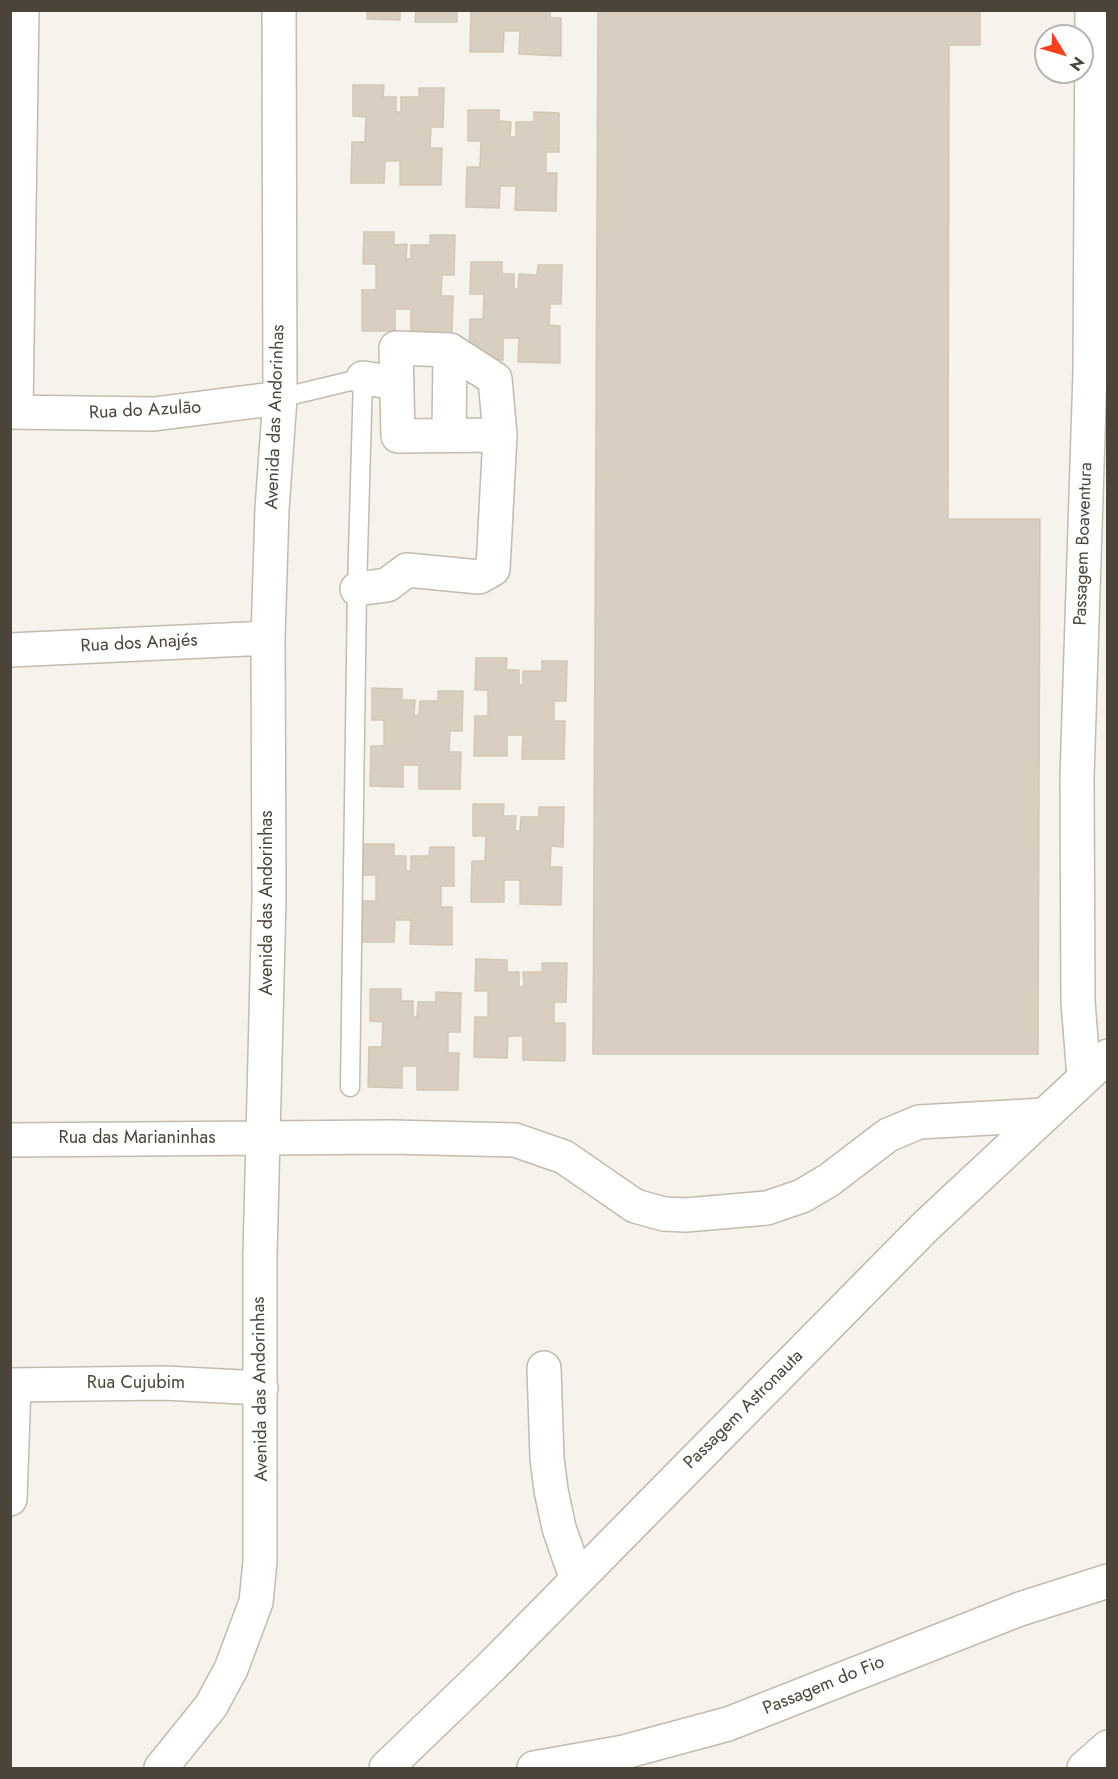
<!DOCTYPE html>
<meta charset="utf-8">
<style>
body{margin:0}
#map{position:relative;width:1118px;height:1779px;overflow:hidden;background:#f6f3ec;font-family:Jost,sans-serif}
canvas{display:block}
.frame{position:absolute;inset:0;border:12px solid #4b4439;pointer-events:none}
.north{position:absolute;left:1034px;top:24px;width:60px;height:60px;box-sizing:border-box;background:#fff;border:2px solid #b7b4b0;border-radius:50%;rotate:127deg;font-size:16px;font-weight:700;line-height:24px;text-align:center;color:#4b4439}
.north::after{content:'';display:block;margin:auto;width:21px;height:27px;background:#fc3f1d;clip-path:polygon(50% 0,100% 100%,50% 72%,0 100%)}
</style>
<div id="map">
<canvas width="1118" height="1779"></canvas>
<div class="frame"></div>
<div class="north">N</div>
</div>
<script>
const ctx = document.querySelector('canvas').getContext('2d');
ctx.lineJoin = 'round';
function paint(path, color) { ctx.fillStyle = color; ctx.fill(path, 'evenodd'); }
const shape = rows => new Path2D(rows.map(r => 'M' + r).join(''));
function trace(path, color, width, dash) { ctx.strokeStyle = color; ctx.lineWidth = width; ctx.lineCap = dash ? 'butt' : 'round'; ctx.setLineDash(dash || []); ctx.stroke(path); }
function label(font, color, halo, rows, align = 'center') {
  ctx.font = font + ' Jost,sans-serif'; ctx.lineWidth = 5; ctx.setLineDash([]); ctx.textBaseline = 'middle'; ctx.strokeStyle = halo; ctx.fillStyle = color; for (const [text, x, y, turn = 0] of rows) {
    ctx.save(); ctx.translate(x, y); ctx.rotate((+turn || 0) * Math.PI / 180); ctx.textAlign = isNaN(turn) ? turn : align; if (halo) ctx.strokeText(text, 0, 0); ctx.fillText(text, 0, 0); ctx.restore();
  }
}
const building = shape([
 [367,10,400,10,400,20,367,19,367,10],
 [416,10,457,10,457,22,415,22,416,10],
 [484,10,550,10,550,18,561,18,561,56,519,54,520,31,504,31,503,52,470,52,471,11,484,10],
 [598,10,980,10,980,45,949,45,948,519,1040,519,1038,1054,593,1054,598,10],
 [353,85,384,85,383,97,396,97,396,112,401,112,401,97,419,97,419,88,444,88,443,127,431,127,430,148,442,148,441,185,400,185,400,161,385,161,384,183,351,183,352,142,365,142,366,117,353,116,353,85],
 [468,110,499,110,499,121,511,122,510,137,516,137,516,122,534,122,534,112,559,113,559,152,546,152,546,173,557,173,556,211,515,210,516,186,500,186,499,208,466,207,467,167,480,167,481,141,468,141,468,110],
 [364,232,394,232,394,245,407,244,406,259,411,259,411,245,430,245,430,235,455,235,454,275,442,275,441,296,453,296,452,333,411,333,411,309,395,309,395,331,362,331,362,290,376,290,376,264,363,264,364,232],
 [471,262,502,262,502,274,514,274,514,289,518,289,519,274,537,275,538,265,562,265,561,304,550,304,549,325,560,326,560,363,518,362,519,338,503,338,503,360,469,360,470,319,483,319,484,294,470,294,471,262],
 [476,658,507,658,506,670,519,670,519,685,523,685,523,671,542,671,542,661,567,661,566,701,554,701,554,721,565,721,564,759,522,759,523,735,507,735,507,756,474,756,475,716,488,716,488,690,475,690,476,658],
 [372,688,402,689,402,700,415,700,414,716,419,715,420,701,438,701,438,691,463,691,462,731,450,731,449,752,461,752,460,789,419,789,419,765,403,765,403,787,370,786,371,746,384,746,384,720,372,720,372,688],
 [473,804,504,804,503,816,516,816,515,831,520,831,521,817,539,817,539,807,564,807,563,847,551,846,550,867,562,867,561,905,520,904,520,880,504,880,504,902,471,902,472,861,485,861,486,836,473,836,473,804],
 [363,844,394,844,394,856,406,856,406,871,411,871,411,856,429,856,430,847,454,847,454,886,441,886,441,907,452,907,452,945,410,944,411,920,395,920,394,942,362,942,362,901,376,901,376,875,363,875,363,844],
 [476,959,507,960,507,972,519,972,519,987,524,987,523,972,542,972,542,963,567,963,566,1002,554,1002,554,1023,565,1023,565,1061,523,1060,523,1036,508,1036,507,1058,474,1057,475,1017,488,1017,488,991,475,991,476,959],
 [370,989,401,989,401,1001,413,1001,413,1016,417,1017,418,1002,436,1002,436,992,461,993,460,1032,448,1032,448,1053,459,1053,458,1090,417,1090,417,1066,402,1066,402,1088,368,1087,369,1047,382,1047,383,1022,370,1021,370,989]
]);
paint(building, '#d8cfc1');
trace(building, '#d3c7b4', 1.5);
const lane = shape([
 [280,398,363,378,357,589,350,1087]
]);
const street = shape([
 [450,350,495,379,500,435],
 [363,378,397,383],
 [16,411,22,10],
 [10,412,154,414,280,398],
 [357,589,387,585,407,570,479,577,493,569,500,435,398,436,396,348,450,350,449,435],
 [10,650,268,638],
 [1084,1077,1078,1002,1077,777,1090,372,1092,10],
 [10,1140,391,1137,515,1140,564,1157,635,1206,664,1214,686,1215,767,1208,802,1196,829,1180,888,1135,919,1122,1045,1115],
 [544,1368,547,1458,551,1490,559,1528,577,1580],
 [10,1385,164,1383,261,1388],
 [10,1499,14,1385],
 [161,1768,211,1706,231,1669,256,1602,260,1561,260,1255,269,899,268,638,272,509,280,398,279,10],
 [386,1768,492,1666,925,1227,1108,1056],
 [534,1768,624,1752,728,1724,1020,1609,1108,1581],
 [1084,1768,1108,1747]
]);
trace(lane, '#c2bbae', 21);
trace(street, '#c2bbae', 36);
trace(lane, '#fff', 18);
trace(street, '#fff', 33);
label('18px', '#4b4439', '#fff', [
 ["Rua do Azulão",145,411,-3],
 ["Avenida das Andorinhas",276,417,-88],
 ["Passagem Boaventura",1084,544,-88],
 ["Rua dos Anajés",139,644,-3],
 ["Avenida das Andorinhas",268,903,-90],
 ["Rua das Marianinhas",137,1139],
 ["Rua Cujubim",136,1384],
 ["Avenida das Andorinhas",261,1389,-91],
 ["Passagem Astronauta",744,1410,-45],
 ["Passagem do Fio",824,1686,-22]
]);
</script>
